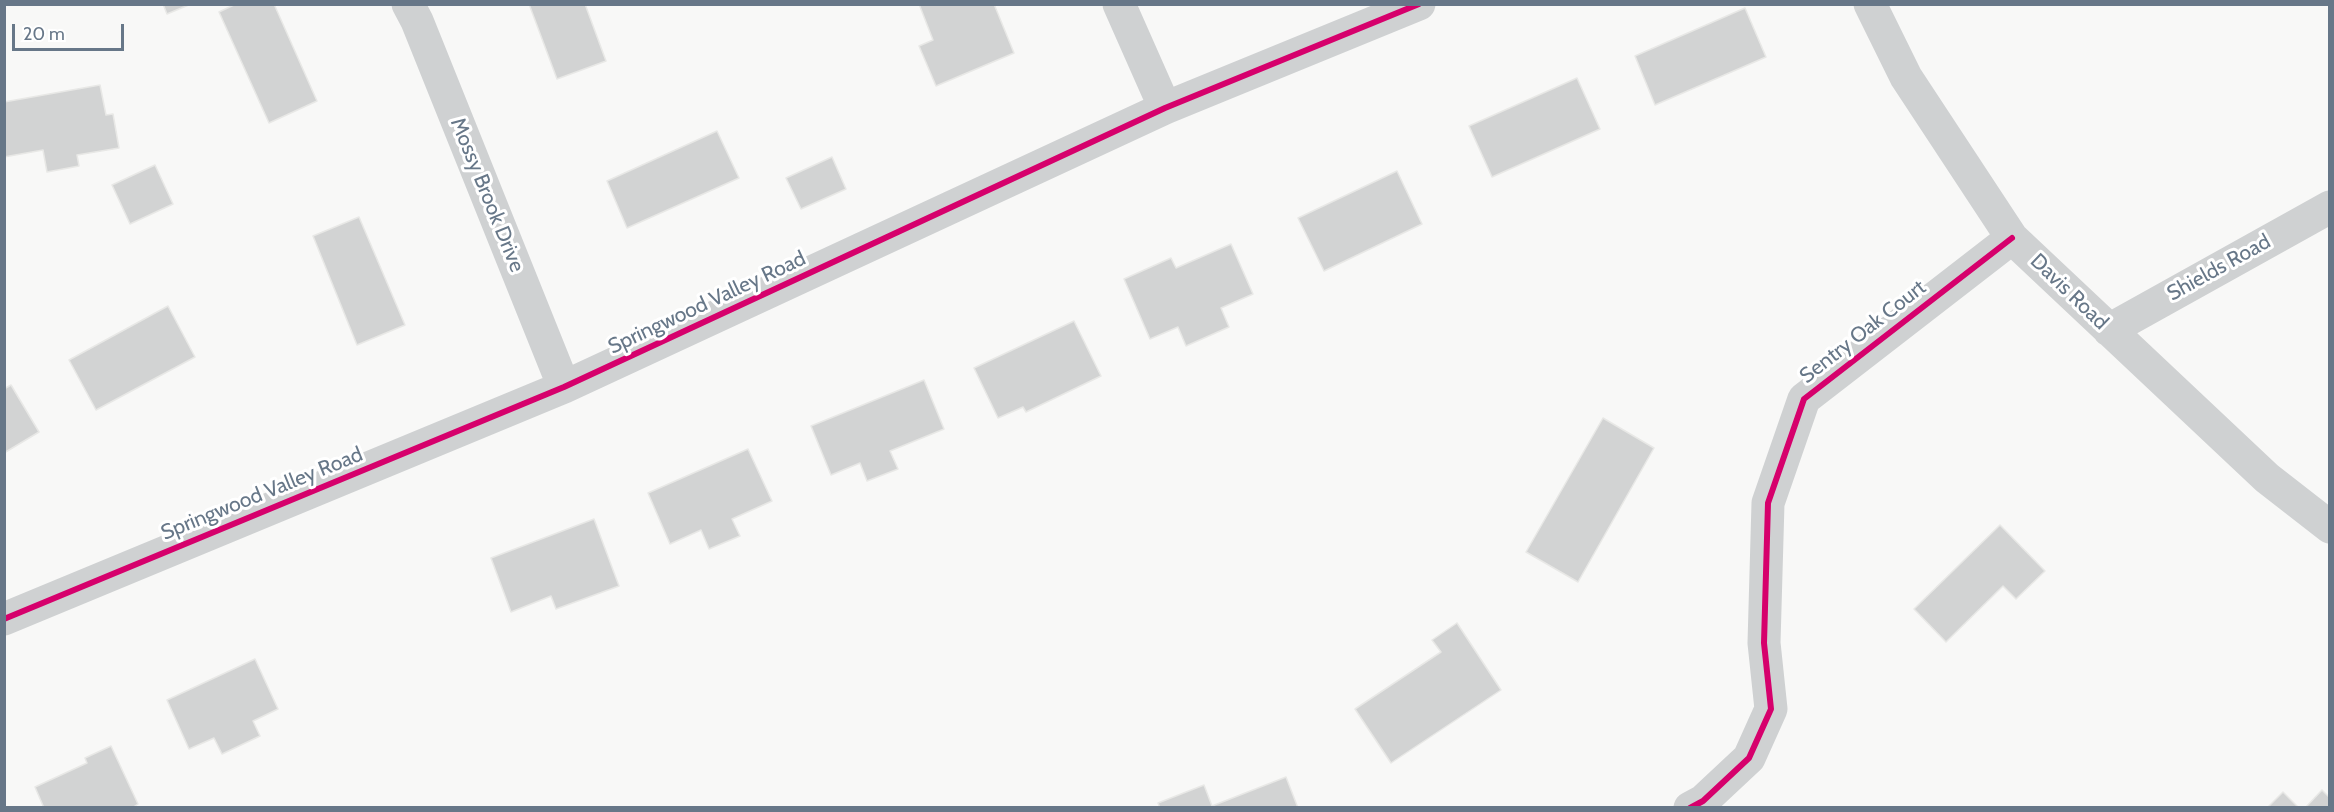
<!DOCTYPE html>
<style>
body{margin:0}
#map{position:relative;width:2334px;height:812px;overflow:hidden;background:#f8f8f7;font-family:Cabin,sans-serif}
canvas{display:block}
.frame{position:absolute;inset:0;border:6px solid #677788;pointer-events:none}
.scale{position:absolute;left:12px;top:24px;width:112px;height:27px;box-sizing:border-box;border:3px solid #677788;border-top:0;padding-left:8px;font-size:18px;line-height:21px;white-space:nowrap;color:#677788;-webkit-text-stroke:4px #fff;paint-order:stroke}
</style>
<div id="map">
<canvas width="2334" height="812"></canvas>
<div class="frame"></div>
<div class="scale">20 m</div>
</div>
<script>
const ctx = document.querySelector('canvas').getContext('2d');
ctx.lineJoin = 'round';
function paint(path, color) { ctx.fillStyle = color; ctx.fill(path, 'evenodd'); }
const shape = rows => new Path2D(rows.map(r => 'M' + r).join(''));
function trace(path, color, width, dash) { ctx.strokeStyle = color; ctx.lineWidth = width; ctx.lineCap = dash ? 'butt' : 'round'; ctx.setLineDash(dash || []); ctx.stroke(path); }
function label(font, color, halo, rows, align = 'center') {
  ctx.font = font + ' Cabin,sans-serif'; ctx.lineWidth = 6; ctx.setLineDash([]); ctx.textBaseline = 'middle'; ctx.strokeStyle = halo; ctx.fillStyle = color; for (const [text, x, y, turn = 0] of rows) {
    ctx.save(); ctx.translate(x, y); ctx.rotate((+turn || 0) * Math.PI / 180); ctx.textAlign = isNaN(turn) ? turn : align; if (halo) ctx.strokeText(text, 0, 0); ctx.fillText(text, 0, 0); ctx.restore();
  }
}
const building = shape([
 [163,4,191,4,167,14,163,4],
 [236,4,274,4,317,101,269,123,219,12,236,4],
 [529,4,585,4,606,61,557,79,529,4],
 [919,4,994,4,1014,53,936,86,919,46,933,40,919,4],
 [1745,8,1766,57,1655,105,1635,56,1745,8],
 [1577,78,1600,129,1492,177,1469,126,1577,78],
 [100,85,106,115,113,114,119,148,77,155,79,166,47,172,43,150,4,157,4,102,100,85],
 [717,131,739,178,627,228,607,181,717,131],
 [832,157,846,189,801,209,786,178,832,157],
 [155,165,173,204,130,224,112,185,155,165],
 [1397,171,1422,224,1324,271,1298,218,1397,171],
 [359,217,405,325,357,345,313,236,359,217],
 [1231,244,1253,294,1221,308,1229,327,1186,346,1178,327,1150,339,1124,279,1171,258,1176,268,1231,244],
 [168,306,195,357,96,410,69,360,168,306],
 [1074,321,1101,376,1026,412,1023,407,998,418,974,368,1074,321],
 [924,380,944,429,890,451,898,469,867,481,860,463,831,475,811,426,924,380],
 [11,385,39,432,4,453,4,389,11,385],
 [1603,418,1654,448,1578,582,1526,552,1603,418],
 [748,449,772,501,732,519,740,536,709,549,701,530,670,544,648,493,748,449],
 [594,519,619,586,556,609,551,596,511,612,491,558,594,519],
 [2000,525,2045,571,2016,599,2003,586,1946,642,1914,609,2000,525],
 [1457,623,1501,690,1391,763,1355,709,1441,652,1432,640,1457,623],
 [255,659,278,709,253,721,260,736,222,754,214,738,189,749,167,700,255,659],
 [111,746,138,804,132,808,44,808,35,787,87,763,85,758,111,746],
 [1286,777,1298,808,1160,808,1158,803,1204,785,1212,806,1286,777],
 [2322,790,2330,798,2330,808,2305,808,2322,790],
 [2283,792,2299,808,2267,808,2283,792]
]);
paint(building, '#d2d3d3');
trace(building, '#e8e8e6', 1.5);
trace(shape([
 [408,4,417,21,564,387],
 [1119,4,1165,108],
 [1870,4,1906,77,2012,238,2267,478,2330,527],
 [2109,330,2330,207],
 [4,619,564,387,1165,108,1419,4],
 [1690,808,1703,801,1749,758,1771,709,1764,643,1768,503,1804,399,2012,238]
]), '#cfd1d2', 33);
trace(shape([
 [4,619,564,387,1165,108,1419,4],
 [1690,808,1703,801,1749,758,1771,709,1764,643,1768,503,1804,399,2012,238]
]), '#d6006c', 6);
label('21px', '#677788', '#fff', [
 ["Mossy Brook Drive",487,195,68],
 ["Shields Road",2219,268,-29],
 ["Davis Road",2069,292,44],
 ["Springwood Valley Road",707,303,-25],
 ["Sentry Oak Court",1863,332,-38],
 ["Springwood Valley Road",262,494,-22]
]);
</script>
